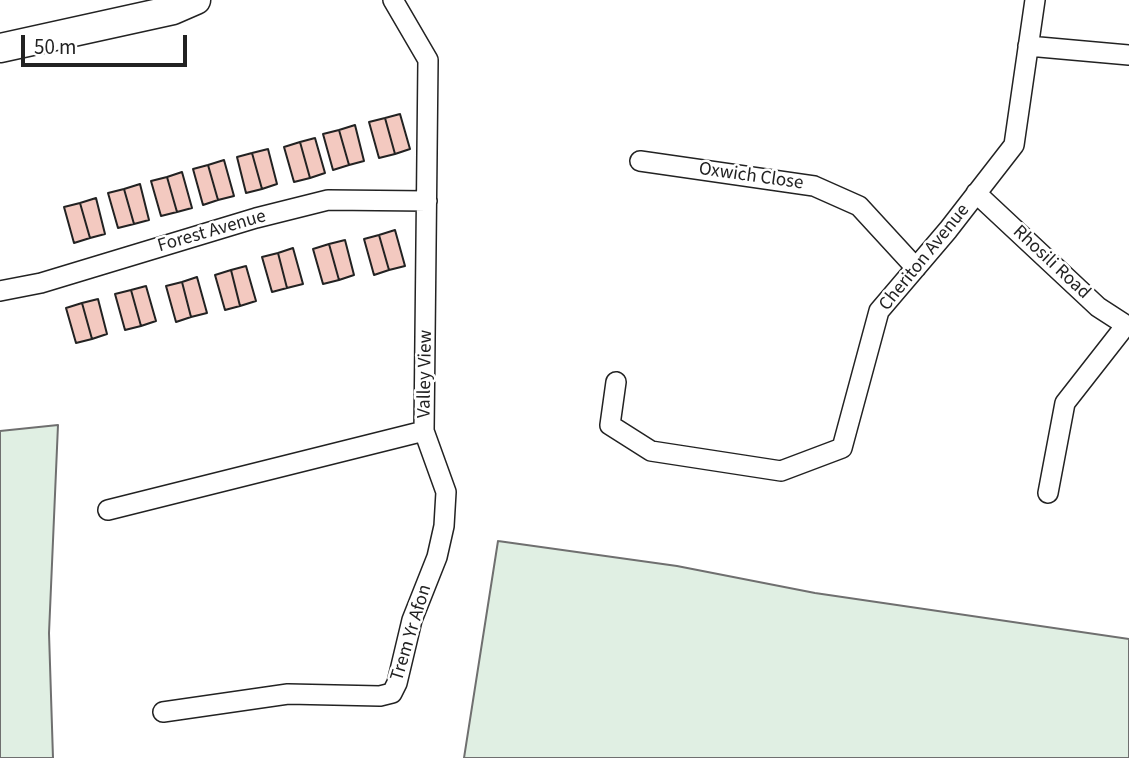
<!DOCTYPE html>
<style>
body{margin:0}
#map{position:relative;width:1129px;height:758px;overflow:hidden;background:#fff;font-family:"Source Sans 3",sans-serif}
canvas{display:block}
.scale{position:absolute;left:21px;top:35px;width:166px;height:32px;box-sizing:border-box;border:4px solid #222;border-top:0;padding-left:9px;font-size:21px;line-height:24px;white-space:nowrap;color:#222;-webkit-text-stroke:5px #fff;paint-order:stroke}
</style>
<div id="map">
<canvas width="1129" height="758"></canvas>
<div class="scale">50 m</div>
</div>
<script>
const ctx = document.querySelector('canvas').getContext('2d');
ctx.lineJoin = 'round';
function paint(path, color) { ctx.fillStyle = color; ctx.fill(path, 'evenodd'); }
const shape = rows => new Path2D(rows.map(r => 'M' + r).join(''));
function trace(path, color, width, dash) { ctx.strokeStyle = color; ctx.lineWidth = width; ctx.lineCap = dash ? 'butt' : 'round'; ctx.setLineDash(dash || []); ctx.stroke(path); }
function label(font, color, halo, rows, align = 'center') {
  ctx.font = font + ' "Source Sans 3",sans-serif'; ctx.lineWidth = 5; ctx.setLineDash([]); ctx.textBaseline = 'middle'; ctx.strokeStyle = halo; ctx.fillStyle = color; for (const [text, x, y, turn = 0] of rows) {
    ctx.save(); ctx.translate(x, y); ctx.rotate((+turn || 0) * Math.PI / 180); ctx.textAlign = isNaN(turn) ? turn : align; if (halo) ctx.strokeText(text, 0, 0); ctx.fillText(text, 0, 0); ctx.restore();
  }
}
const green = shape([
 [58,425,49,633,53,758,0,758,0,431,58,425],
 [498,541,677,566,815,593,1129,639,1129,758,464,758,498,541]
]);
paint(green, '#e0efe3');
trace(green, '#6f6f6f', 2);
const building = shape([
 [400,114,410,149,395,154,385,118,400,114],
 [385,118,395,154,379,158,369,122,385,118],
 [355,125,364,161,349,165,339,130,355,125],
 [339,130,349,165,333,170,323,134,339,130],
 [315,138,325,173,310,178,300,142,315,138],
 [300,142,310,178,294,182,284,147,300,142],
 [268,149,277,184,262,189,252,153,268,149],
 [252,153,262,189,246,193,237,157,252,153],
 [224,160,234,196,218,200,208,165,224,160],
 [208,165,218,200,203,205,193,169,208,165],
 [182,172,192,208,177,212,167,177,182,172],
 [167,177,177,212,161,216,151,181,167,177],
 [140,184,149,220,134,224,124,189,140,184],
 [124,189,134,224,118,228,108,193,124,189],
 [96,198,105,234,90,238,80,203,96,198],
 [80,203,90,238,74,243,64,207,80,203],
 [395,230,405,266,389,270,379,235,395,230],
 [379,235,389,270,374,275,364,239,379,235],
 [345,240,354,275,339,280,329,244,345,240],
 [329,244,339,280,323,284,313,249,329,244],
 [293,248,303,284,287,288,278,253,293,248],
 [278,253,287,288,272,292,262,257,278,253],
 [246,266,256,301,240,306,231,270,246,266],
 [231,270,240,306,225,310,215,275,231,270],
 [197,277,207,313,191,317,182,282,197,277],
 [182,282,191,317,176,322,166,286,182,282],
 [146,286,156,321,141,326,131,290,146,286],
 [131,290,141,326,125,330,115,294,131,290],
 [98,299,107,334,92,339,82,303,98,299],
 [82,303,92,339,76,343,66,308,82,303]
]);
paint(building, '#f3c9c0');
trace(building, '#222', 2);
const street = shape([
 [1028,46,1129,55],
 [640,161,814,186,859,206,916,268],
 [976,193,1098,307,1129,327],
 [0,291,41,283,256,218,328,200,427,201],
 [616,382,610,425,651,451,781,471,842,448,879,311,948,230,1014,145,1035,0],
 [1048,493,1065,403,1126,325],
 [108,510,424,431,428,60,393,0],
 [163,712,288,694,380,696,392,693,397,683,412,620,437,557,444,526,446,492,424,431]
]);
const secondary = shape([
 [0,48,173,10,196,0]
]);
trace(street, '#222', 22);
trace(secondary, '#222', 31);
trace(street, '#fff', 19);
trace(secondary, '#fff', 28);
label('19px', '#222', '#fff', [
 ["Oxwich Close",751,177,8],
 ["Forest Avenue",212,232,-16],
 ["Cheriton Avenue",925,258,-51],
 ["Rhosili Road",1051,263,43],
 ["Valley View",426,374,-89],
 ["Trem Yr Afon",412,633,-73]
]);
</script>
